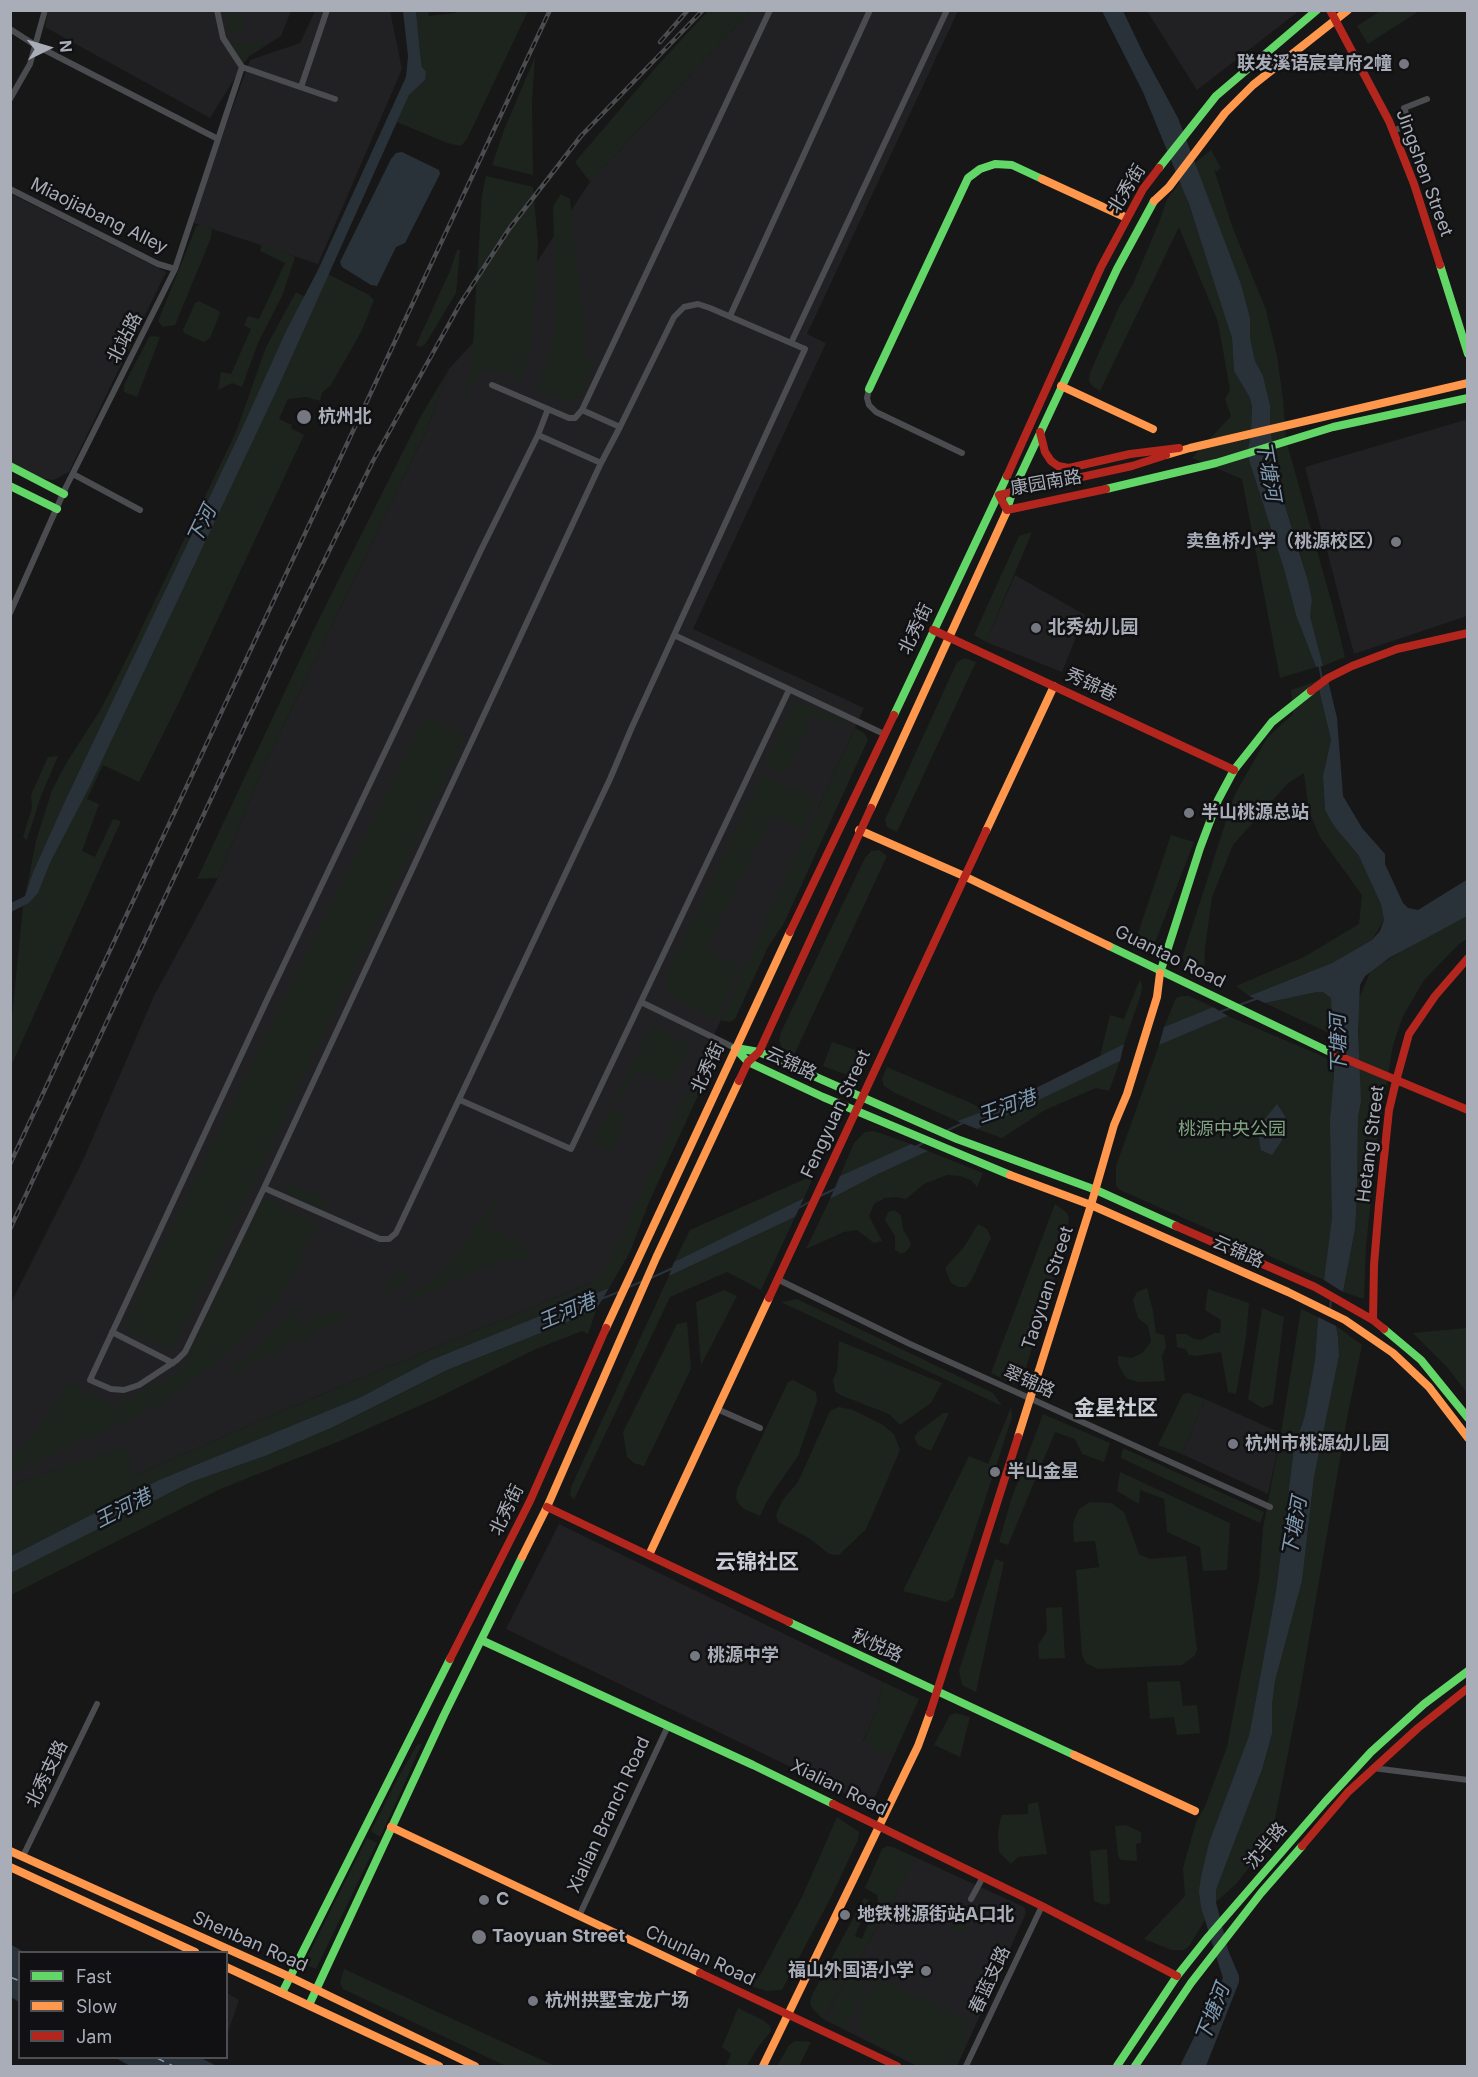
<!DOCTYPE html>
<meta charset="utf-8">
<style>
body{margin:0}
#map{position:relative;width:1478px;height:2077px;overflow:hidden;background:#171717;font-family:Inter,sans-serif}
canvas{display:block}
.frame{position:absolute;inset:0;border:12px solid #a8adb8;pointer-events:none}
.legend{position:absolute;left:18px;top:1951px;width:210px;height:108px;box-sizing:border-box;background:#111113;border:2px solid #4d4f55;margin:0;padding:8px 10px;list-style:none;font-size:18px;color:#a8adb8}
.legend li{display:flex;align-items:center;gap:12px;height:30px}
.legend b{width:30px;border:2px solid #4d4f55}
.north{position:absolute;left:18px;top:18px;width:60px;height:60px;-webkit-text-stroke:4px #111113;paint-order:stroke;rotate:85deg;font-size:16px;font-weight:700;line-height:24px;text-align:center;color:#a8adb8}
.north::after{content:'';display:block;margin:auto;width:21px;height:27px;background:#a8adb8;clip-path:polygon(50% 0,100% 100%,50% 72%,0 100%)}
</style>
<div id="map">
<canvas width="1478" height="2077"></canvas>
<div class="frame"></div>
<ul class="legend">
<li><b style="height:8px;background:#63d668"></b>Fast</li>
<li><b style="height:8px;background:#ff974d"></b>Slow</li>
<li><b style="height:8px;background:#b3261e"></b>Jam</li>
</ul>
<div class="north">N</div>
</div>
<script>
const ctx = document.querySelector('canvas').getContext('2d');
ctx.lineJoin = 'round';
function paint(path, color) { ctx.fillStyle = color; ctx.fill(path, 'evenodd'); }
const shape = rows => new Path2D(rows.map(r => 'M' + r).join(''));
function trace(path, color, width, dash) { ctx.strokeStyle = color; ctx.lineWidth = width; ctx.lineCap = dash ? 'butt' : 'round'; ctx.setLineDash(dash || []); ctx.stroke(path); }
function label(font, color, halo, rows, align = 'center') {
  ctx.font = font + ' Inter,"Noto Sans SC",sans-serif'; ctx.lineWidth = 5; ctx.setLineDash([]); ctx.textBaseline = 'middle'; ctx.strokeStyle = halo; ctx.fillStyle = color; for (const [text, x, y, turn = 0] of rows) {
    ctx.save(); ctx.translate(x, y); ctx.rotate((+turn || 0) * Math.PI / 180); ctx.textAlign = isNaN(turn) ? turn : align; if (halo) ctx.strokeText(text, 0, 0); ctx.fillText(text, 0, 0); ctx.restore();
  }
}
paint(shape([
 [48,11,291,11,281,36,248,57,210,118,45,27],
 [315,11,390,11,402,69,318,264,191,222,250,60,300,43],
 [750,11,958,11,807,334,826,343,693,629,864,708,604,1275,591,1283,275,1414,136,1475,124,1448,11,1485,10,1305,84,1158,154,996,218,878,263,768,427,429,449,369,510,302,590,182],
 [1147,11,1299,11,1197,90],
 [11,194,166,272,69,472,54,480,39,478,11,465],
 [1465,420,1468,427,1467,616,1354,654,1305,467],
 [1015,575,1085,615,1062,672,986,642],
 [1205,1399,1281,1433,1268,1494,1182,1454],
 [559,1524,883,1682,875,1715,863,1741,893,1757,871,1806,506,1629],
 [915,1857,1024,1907,1026,1913,957,2066,917,2066,823,2019,893,1901],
 [227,1993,239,2000,227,2035]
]), '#212123');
paint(shape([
 [709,10,750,11,590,182,575,162,658,65],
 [1382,10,1419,10,1419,11,1368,44,1357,26],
 [226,11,241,11,245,30,232,34,230,32],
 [416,11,428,11,429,16,456,13,458,11,528,11,467,139,461,146,447,143,397,122,409,95,425,80,420,53],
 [262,40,262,46,251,51,246,61,239,59,232,45],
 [535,57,532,102,533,175,492,165,504,130],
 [1211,150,1221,168,1216,172,1214,169,1232,226,1266,310,1277,356,1283,399,1286,440,1332,604,1345,657,1323,666,1310,616,1312,600,1302,559,1277,479,1270,426,1270,405,1263,376,1255,361,1250,338,1250,318,1241,284,1195,163],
 [486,176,533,187,538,244,532,342,522,380,503,371,487,369,479,374,464,399,472,359,482,195],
 [1181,181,1222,304,1232,338,1234,371,1250,398,1252,407,1251,434,1247,454,1284,569,1296,615,1316,667,1280,678,1242,479,1192,458,1231,416,1225,399,1230,390,1218,322,1179,227,1100,391,1092,386,1089,380,1090,373,1119,307,1133,284,1160,220,1167,199],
 [561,194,570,199,587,358,594,364,581,394,570,402,538,389,554,334,556,316,553,206],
 [200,224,212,229,211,238,175,325,163,327,158,321,161,314,196,227],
 [262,244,295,257,283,294,258,343,242,387,232,383,218,390,221,372,231,374,251,329,244,325,248,316,259,319,285,263,260,251],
 [457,250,460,250,456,293,426,343,421,347,416,345,450,271],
 [328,274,369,295,374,300,362,330,331,385,322,393,320,401,306,397,288,399,279,419,292,425,291,428,304,435,181,698,139,782,103,765,87,799,99,804,82,851,95,857,113,819,121,821,11,1066,11,1027,23,906,29,903,38,893,50,863,91,784,276,392],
 [296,292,305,297,286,331,239,435,65,801,33,872,25,896,36,841,52,790,67,762,101,709,130,652,236,432,266,347],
 [199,301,217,310,220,313,210,338,204,342,184,333,183,330,195,303],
 [153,336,160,337,137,397,124,392,124,385,149,337],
 [449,369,427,429,263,768,218,878,197,879,318,621,421,416],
 [1032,532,986,642,974,635,1019,536],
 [965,658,976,662,897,832,887,827,885,820,957,662],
 [1317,681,1331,740,1323,776,1325,810,1334,826,1359,856,1375,861,1384,920,1372,940,1332,963,1249,996,1236,986,1304,957,1359,924,1362,895,1320,837,1309,811,1304,773,1288,783,1233,845,1212,897,1205,948,1204,976,1188,968,1182,958,1234,796,1267,738,1293,714,1291,690],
 [796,700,843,720,841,726,812,715,787,774,764,766],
 [424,717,466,735,175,1346,171,1349,126,1330,125,1325,199,1171],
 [855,728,864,733,868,739,866,744,784,923,768,947,735,1019,730,1022,720,1020],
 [58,756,41,796,27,840,23,837,32,808,31,795,48,757],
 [761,776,817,800,802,830,772,815,706,949,741,966,715,1019,668,995,666,989,668,972],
 [1171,835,1194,842,1156,940,1145,948,1134,945],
 [879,850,887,856,794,1055,782,1048,779,1041,781,1032,865,858,871,851],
 [1467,916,1467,939,1459,944,1424,980,1403,1016,1393,1045,1377,1141,1366,1246,1364,1299,1343,1292,1355,1229,1357,1195,1358,1117,1361,1102,1359,1085,1358,1001,1371,970,1427,936],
 [1140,979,1142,986,1141,994,1124,1044,1100,1056,1110,1015,1124,1019],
 [1317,992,1323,992,1331,998,1333,1035,1265,1003],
 [1181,996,1189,996,1213,1007,1164,1027,1176,998],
 [1228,1016,1334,1061,1332,1217,1324,1280,1120,1190,1116,1186,1116,1166,1159,1045],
 [652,1028,661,1030,691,1046,671,1084,637,1071,618,1103,613,1100,647,1034],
 [832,1042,867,1054,862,1068,854,1074,847,1075,823,1066],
 [706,1051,712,1057,713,1063,650,1200,630,1252,609,1288,431,1360,359,1398,159,1480,11,1556,11,1485,124,1447,136,1475,275,1414,591,1283,603,1275],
 [1120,1061,1109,1091,1096,1088,1045,1110,1002,1138,977,1129],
 [887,1067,973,1104,984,1111,957,1121,895,1093,884,1086,882,1079],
 [610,1108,627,1117,611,1152,593,1143],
 [874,1131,911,1144,840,1176,854,1143,865,1132],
 [928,1151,983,1173,977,1187,971,1180,960,1176,947,1175,924,1184,906,1199,896,1197,885,1198,874,1204,869,1216,882,1241,874,1243,857,1230,844,1232,806,1249,830,1199,876,1175],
 [814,1175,804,1198,674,1262,690,1230],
 [288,1184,327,1199,323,1209,284,1192],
 [501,1197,486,1226,530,1247,525,1259,515,1261,505,1258,408,1302,406,1298,433,1280,453,1261,494,1201],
 [268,1199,317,1224,296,1271,269,1310,242,1340,207,1370,168,1399,140,1415,11,1473,11,1456,33,1437,69,1383,113,1406,179,1373,185,1365,260,1204,263,1200],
 [1055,1204,1067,1213,1069,1218,1065,1243,1024,1374,1020,1381,1014,1384,991,1373],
 [894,1210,901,1215,903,1230,908,1237,911,1245,906,1252,901,1254,895,1250,895,1236,885,1220,888,1212],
 [795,1217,761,1290,727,1272,670,1297,574,1500,570,1495,571,1487,669,1276],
 [978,1224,987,1229,991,1238,971,1281,966,1287,959,1287,951,1283,945,1268,964,1247],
 [399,1272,410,1277,400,1287,382,1296,391,1277,395,1279],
 [1147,1288,1153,1311,1156,1333,1164,1335,1166,1347,1162,1356,1165,1381,1138,1382,1128,1379,1123,1374,1118,1363,1118,1356,1132,1358,1142,1353,1151,1342,1148,1326,1138,1318,1133,1300,1137,1292],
 [1208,1289,1249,1303,1246,1337,1236,1394,1228,1392,1221,1352,1196,1356,1189,1355,1185,1349,1177,1347,1176,1334,1186,1334,1194,1339,1201,1340,1214,1333,1220,1333,1221,1320,1205,1310],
 [724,1290,737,1296,701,1365,696,1302],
 [797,1299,993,1393,1002,1406,781,1302],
 [301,1300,295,1321,302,1324,309,1324,316,1314,356,1312,234,1373,225,1376,277,1328],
 [597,1308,588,1334,582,1331,536,1349,439,1397,340,1441,218,1490,11,1595,11,1573,191,1482,265,1456,331,1428,447,1370,561,1325],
 [1262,1308,1284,1317,1273,1404,1262,1408,1248,1399],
 [1301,1309,1318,1317,1315,1360,1305,1415,1294,1448,1276,1591,1249,1736,1201,1907,1206,1918,1190,1945,1184,1950,1172,1950,1144,1939,1185,1896,1183,1868,1196,1822,1205,1806,1227,1747,1259,1580,1263,1528,1281,1433],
 [687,1322,691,1369,644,1466,634,1463,627,1457,623,1432,677,1324],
 [1336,1326,1362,1345,1347,1418,1299,1697,1271,1839,1236,1884,1216,1902,1216,1890,1262,1771,1272,1734,1272,1705,1275,1681,1302,1581,1314,1477,1339,1356,1338,1337],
 [1467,1328,1468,1328,1467,1393,1447,1367,1413,1333],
 [839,1341,942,1383,931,1403,900,1425,889,1414,840,1395,835,1391,833,1380,837,1371],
 [793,1380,816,1392,817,1401,798,1456,767,1501,760,1516,744,1509,739,1504,736,1498,737,1489,788,1382],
 [1188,1393,1205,1399,1182,1454,1158,1445,1183,1394],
 [839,1407,853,1410,883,1425,894,1434,900,1450,866,1529,839,1555,829,1554,809,1538,778,1522,776,1515,782,1501,798,1482,830,1411],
 [1011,1407,1012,1417,953,1598,946,1602,903,1591,969,1456,988,1464],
 [943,1413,949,1413,931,1451,918,1445,914,1438,918,1432],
 [1043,1414,1110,1443,1104,1462,1082,1454,1075,1439,1055,1432,1008,1545,999,1542,1011,1500],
 [1123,1448,1264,1512,1260,1523,1121,1458],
 [1120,1472,1230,1523,1227,1570,1203,1571,1200,1547,1167,1532,1164,1499,1140,1490,1139,1504,1117,1491],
 [1090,1502,1111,1503,1124,1512,1139,1554,1150,1559,1186,1556,1197,1650,1194,1656,1182,1665,1098,1669,1086,1663,1082,1655,1076,1570,1099,1567,1095,1541,1074,1542,1073,1523,1079,1509],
 [995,1559,1004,1562,976,1692,962,1685,959,1671],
 [1062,1607,1065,1658,1039,1659,1038,1645,1047,1631,1046,1608],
 [1180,1681,1183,1706,1197,1705,1200,1733,1177,1735,1174,1717,1150,1719,1147,1682],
 [883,1682,919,1699,893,1757,863,1742,875,1715],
 [956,1713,970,1717,960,1757,934,1745,950,1715],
 [422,1743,400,1794,380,1837,371,1831,398,1778,417,1745],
 [1038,1802,1047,1854,1018,1857,1011,1864,999,1852,998,1833,1000,1820,1002,1815,1028,1814,1028,1804],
 [837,1817,859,1832,858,1840,831,1897,782,1990,766,1991,751,1986,753,1978,758,1979,802,1897],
 [1126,1825,1141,1832,1141,1843,1136,1844,1137,1861,1121,1860,1118,1856,1115,1826],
 [367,1838,377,1843,316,1969,306,1965,307,1958],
 [887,1846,893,1847,915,1857,893,1901,823,2019,812,2008,810,2003,812,1995,864,1898,869,1900,855,1936,862,1939,878,1900,877,1895,865,1888,882,1849],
 [1107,1849,1110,1903,1104,1905,1094,1901,1090,1851],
 [961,1908,972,1913,962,1935,951,1930],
 [344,1969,555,2066,506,2066,343,1989,340,1982],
 [857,1969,970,2021,967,2029,963,2028,966,2037,966,2044,957,2063,952,2066,923,2066,872,2043,865,2036,860,2025,861,2004,870,1990,877,1987,853,1975],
 [850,1977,867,1986,845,2028,828,2020],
 [738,2008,763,2020,770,2026,771,2031,756,2050,747,2066,726,2066,731,2054,722,2047],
 [795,2041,811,2042,799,2066,777,2066,789,2045]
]), '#1d241e');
paint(shape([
 [403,11,416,11,420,53,422,67,426,72,425,80,409,95,276,392,91,784,50,863,38,893,29,903,11,912,11,903,25,896,33,872,65,801,239,435,286,331,318,270,406,77,408,56],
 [1102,11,1123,11,1144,55,1178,118,1241,284,1250,318,1250,338,1255,361,1263,376,1270,405,1270,426,1277,479,1308,581,1312,600,1310,616,1323,666,1316,667,1296,615,1284,569,1247,454,1251,434,1252,407,1250,398,1234,371,1232,338,1189,204,1143,92],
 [402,152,439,170,440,174,405,243,396,247,377,286,371,285,342,267,340,262,391,159,396,153],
 [1327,676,1337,718,1343,796,1362,828,1385,854,1385,864,1403,903,1408,908,1418,910,1468,879,1467,916,1389,958,1365,976,1360,985,1358,1031,1361,1102,1358,1117,1357,1195,1355,1229,1343,1292,1324,1280,1332,1217,1330,1121,1334,1075,1331,998,1323,992,1317,992,1265,1003,1249,996,1332,963,1372,940,1380,931,1384,920,1381,904,1359,856,1334,826,1325,810,1323,776,1331,740,1317,681],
 [1213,1007,1228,1016,1159,1045,1164,1027],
 [1124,1044,1120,1061,997,1120,977,1129,957,1121,1006,1103],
 [1277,1104,1285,1116,1286,1123,1282,1140,1272,1155,1261,1150,1258,1134,1261,1124],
 [911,1144,928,1151,876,1175,830,1199,840,1176],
 [804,1198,795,1217,669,1276,674,1262],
 [609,1288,597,1308,561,1325,447,1370,331,1428,265,1456,191,1482,11,1573,11,1556,159,1480,359,1398,431,1360],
 [1318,1317,1336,1326,1338,1337,1339,1356,1314,1477,1302,1581,1275,1681,1272,1705,1272,1734,1262,1770,1216,1890,1216,1902,1228,1950,1239,1976,1239,1982,1206,2066,1180,2066,1223,1978,1201,1907,1199,1891,1201,1877,1209,1843,1249,1736,1276,1591,1294,1448,1305,1415,1315,1360],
 [10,1944,24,1952,20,1952,19,2002,11,1997],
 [116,2058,201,2058,217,2066,130,2066]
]), '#2a3239');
trace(shape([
 [1319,664,1322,679],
 [1239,1005,1256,999],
 [1219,1012,1231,1008],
 [946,1131,963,1123],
 [914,1148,925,1142],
 [818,1197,835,1189],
 [797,1209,811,1201],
 [651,1278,673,1268],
 [629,1287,643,1281],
 [601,1299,621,1291],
 [1330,1311,1331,1298]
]), '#2a3239', 2);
trace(shape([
 [10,1977,20,1981],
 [157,2058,173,2066]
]), '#7f9bb3', 1.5, [8, 6]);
trace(shape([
 [217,10,223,38,242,67,335,99],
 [10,29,35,45,218,139],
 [301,87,327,10],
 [10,99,30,64,45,10],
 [1393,131,1410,124,1404,108,1427,99],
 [10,189,158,264,175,269],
 [730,316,870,10],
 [791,343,947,10],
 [492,385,548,409],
 [869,389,867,398,869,405,876,412,962,453],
 [582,410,770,10],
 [538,435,481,550,266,1002,90,1380,111,1389,124,1390,139,1385,177,1360,185,1352,264,1188,601,463],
 [73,474,140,510],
 [10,613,66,487,175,269,242,67],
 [674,635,884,734],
 [641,1002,735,1048],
 [460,1100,571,1149,789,690],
 [264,1188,380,1239,389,1239,396,1233,610,779,632,727,805,349,710,308,698,304,684,307,674,317,620,427,601,463,538,435,548,409,569,418,575,418,582,410,620,427],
 [777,1279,910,1344,1270,1507],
 [112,1332,173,1363],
 [717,1409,760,1428],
 [1373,1768,1468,1780],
 [23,1856,97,1704],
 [971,1899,983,1877],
 [579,1916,668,1726],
 [966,2066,1042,1906]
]), '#4b4c50', 6);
trace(shape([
 [1159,168,1216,96,1317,10],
 [1440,265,1468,354],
 [869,389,968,178,980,169,995,164,1012,165,1042,179],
 [10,466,64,494],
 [10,486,57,509],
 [1106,489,1216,463,1333,427,1468,398],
 [1006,513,1012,493,1117,269,1154,201],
 [894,715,1007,476],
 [1109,946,1334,1054],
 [1160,973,1200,848,1218,800,1234,770,1272,722,1311,691],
 [735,1048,748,1062,823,1097,1010,1175],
 [736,1048,759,1052,957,1139,1096,1190,1176,1226],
 [1384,1329,1421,1360,1468,1418],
 [789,1622,1074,1755],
 [481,1640,753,1765,833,1804],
 [282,1993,450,1659],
 [309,2005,444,1715,522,1557],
 [1117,2066,1177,1976,1208,1937,1325,1802,1371,1752,1424,1704,1468,1671],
 [1135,2066,1191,1983,1261,1893,1302,1846]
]), '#63d668', 8);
trace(shape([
 [1042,179,1127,218],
 [1154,201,1169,187,1225,113,1253,85,1348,10],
 [1061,386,1153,429],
 [1166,455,1190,448,1468,383],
 [871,808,1006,513],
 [859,830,964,876,1109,946],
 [986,831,1054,686],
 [1010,1175,1091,1205,1288,1292,1345,1320,1393,1353,1429,1387,1468,1438],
 [606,1328,790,932],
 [1018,1437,1091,1205,1114,1125,1127,1094,1157,997,1160,973],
 [649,1555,769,1298],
 [522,1557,547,1507,656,1258,739,1081],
 [1074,1755,1195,1811],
 [391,1827,700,1973],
 [10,1851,290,1977,475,2066],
 [10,1867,195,1952],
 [226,1967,439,2066],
 [763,2066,918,1746,930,1713]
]), '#ff974d', 8);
trace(shape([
 [1330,10,1389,121,1414,184,1440,265],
 [1040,432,1045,452,1051,461,1058,466,1069,468,1130,454,1179,448],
 [1007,476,1101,267,1143,189,1159,168],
 [1106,489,1007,510,999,495,1132,466,1166,455],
 [933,630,1234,770],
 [1311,691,1328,678,1352,666,1397,649,1468,633],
 [790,932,894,715],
 [1334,1054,1468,1110],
 [739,1081,748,1062,759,1052,871,808],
 [1176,1226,1315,1287,1373,1320,1384,1329],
 [769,1298,986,831],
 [1373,1320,1374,1265,1379,1205,1389,1110,1396,1081,1409,1034,1435,996,1468,958],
 [547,1507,789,1622],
 [450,1659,530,1501,606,1328],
 [930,1713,1018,1437],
 [833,1804,1042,1906,1177,1976],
 [1302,1846,1348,1792,1418,1728,1468,1688],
 [700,1973,897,2066]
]), '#b3261e', 8);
const rail = shape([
 [660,42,688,10],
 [10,1164,550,10],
 [10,1229,281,649,373,461,460,304,509,229,581,136,703,10]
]);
trace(rail, '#4b4c4f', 4.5);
trace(rail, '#111113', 2, [7]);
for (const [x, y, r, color] of [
 [1404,64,6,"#757880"],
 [304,417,8,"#757880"],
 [1396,542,6,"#757880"],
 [1036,628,6,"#757880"],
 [1189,813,6,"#757880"],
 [1233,1444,6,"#757880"],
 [995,1472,6,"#757880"],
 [695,1656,6,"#757880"],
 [484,1900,6,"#757880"],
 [845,1915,6,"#757880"],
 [479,1937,8,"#757880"],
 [926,1971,6,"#757880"],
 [533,2001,6,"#757880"]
]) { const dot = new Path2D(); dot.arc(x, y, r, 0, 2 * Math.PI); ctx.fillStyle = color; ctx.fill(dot); trace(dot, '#111113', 2); }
label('bold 18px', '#a8adb8', '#111113', [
 ["联发溪语宸章府2幢",1392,64,"right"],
 ["杭州北",318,417],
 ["卖鱼桥小学（桃源校区）",1384,542,"right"],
 ["北秀幼儿园",1048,628],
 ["半山桃源总站",1201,813],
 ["杭州市桃源幼儿园",1245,1444],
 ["半山金星",1007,1472],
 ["桃源中学",707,1656],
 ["C",496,1900],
 ["地铁桃源街站A口北",857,1915],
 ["Taoyuan Street",492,1937],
 ["福山外国语小学",914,1971,"right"],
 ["杭州拱墅宝龙广场",545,2001]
], 'left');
label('18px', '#a8adb8', '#111113', [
 ["Jingshen Street",1424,173,70],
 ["北秀街",1127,189,-58],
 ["Miaojiabang Alley",99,216,26],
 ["北站路",125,338,-63],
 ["康园南路",1046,483,-10],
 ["北秀街",916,629,-64],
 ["秀锦巷",1091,685,25],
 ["Guantao Road",1170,957,26],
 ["云锦路",791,1064,25],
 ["北秀街",708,1068,-65],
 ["Fengyuan Street",836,1114,-65],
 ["Hetang Street",1371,1144,-83],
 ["云锦路",1238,1252,24],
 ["Taoyuan Street",1048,1288,-72],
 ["翠锦路",1029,1382,24],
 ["北秀街",507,1510,-64],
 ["秋悦路",877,1646,25],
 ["北秀支路",47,1774,-64],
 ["Xialian Road",839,1788,26],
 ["Xialian Branch Road",609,1815,-65],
 ["沈半路",1266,1846,-50],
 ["Shenban Road",250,1942,24],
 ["Chunlan Road",700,1956,25],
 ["春蓝支路",990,1980,-65]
]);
label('18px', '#7fa381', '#111113', [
 ["桃源中央公园",1232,1130]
]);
label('italic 20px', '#7f9bb3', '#111113', [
 ["下塘河",1268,471,80],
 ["下河",202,525,-64],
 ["下塘河",1339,1044,-91],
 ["王河港",1007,1107,-20],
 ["王河港",567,1312,-23],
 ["王河港",123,1509,-27],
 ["下塘河",1295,1527,-80],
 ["下塘河",1213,2013,-69]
]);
label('bold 21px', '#c9ccd4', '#111113', [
 ["金星社区",1116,1409],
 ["云锦社区",757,1563]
]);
</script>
